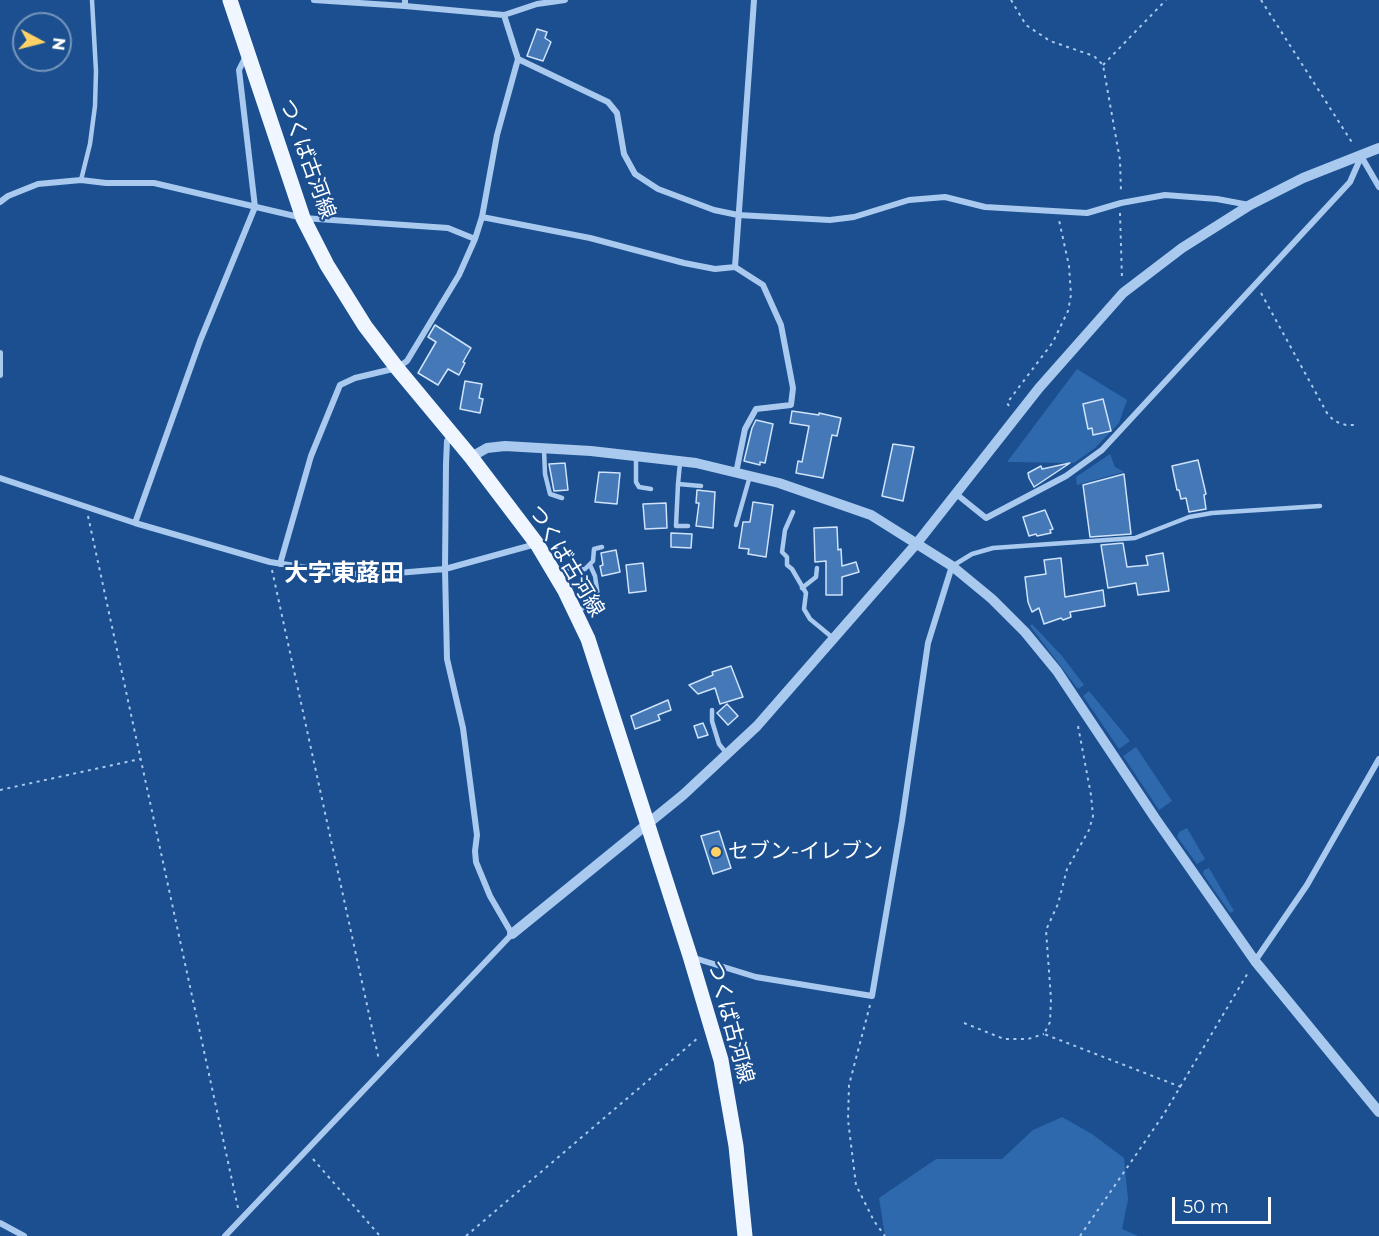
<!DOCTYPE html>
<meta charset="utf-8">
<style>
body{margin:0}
#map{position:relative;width:1379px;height:1236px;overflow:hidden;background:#1b4f8f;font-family:Montserrat,sans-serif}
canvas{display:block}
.north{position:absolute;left:12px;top:12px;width:60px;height:60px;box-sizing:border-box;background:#1b4f8f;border:2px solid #7695bc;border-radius:50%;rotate:97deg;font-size:16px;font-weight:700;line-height:24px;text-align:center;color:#fff}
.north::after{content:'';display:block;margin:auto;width:21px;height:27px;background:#ffd166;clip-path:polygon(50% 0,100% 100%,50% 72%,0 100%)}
.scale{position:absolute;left:1172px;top:1197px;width:99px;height:27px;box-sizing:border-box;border:3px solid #fff;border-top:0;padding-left:8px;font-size:18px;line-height:21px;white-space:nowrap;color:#fff;-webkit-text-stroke:4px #1b4f8f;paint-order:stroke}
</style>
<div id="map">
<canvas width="1379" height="1236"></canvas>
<div class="north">N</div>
<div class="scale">50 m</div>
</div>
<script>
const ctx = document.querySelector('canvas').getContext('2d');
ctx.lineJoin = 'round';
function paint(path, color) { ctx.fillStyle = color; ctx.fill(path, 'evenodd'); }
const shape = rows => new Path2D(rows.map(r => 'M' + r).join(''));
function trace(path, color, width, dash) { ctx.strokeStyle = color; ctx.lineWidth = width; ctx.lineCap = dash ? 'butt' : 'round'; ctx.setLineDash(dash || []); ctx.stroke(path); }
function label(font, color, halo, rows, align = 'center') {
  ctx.font = font + ' Montserrat,"Noto Sans JP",sans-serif'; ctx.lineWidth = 4.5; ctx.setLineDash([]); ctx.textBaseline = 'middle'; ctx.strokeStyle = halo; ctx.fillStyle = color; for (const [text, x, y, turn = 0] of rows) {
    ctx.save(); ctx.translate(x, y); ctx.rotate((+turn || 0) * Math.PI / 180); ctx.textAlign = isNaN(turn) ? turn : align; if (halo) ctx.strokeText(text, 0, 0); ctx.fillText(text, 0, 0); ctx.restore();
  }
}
paint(shape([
 [1077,369,1127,400,1119,423,1095,448,1074,463,1007,462],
 [1110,454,1115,467,1124,472,1077,485,1076,477],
 [1032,624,1062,656,1084,685,1078,689,1030,626],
 [1089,691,1130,741,1119,749,1083,696],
 [1136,747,1172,801,1159,810,1123,756],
 [1187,828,1205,859,1197,864,1177,837,1179,832],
 [1209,868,1234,911,1230,913,1203,874,1204,870],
 [1062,1117,1092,1134,1124,1158,1128,1200,1122,1229,1138,1236,885,1236,879,1198,936,1159,1002,1159,1033,1130]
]), '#2e69ad');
const building = shape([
 [537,29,547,32,545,38,551,42,543,61,527,56,537,29],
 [435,325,471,348,463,362,465,363,459,375,448,369,438,385,418,373,436,342,428,337,435,325],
 [465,381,482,384,479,398,483,399,480,413,460,409,465,381],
 [1103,399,1111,431,1093,435,1092,428,1088,429,1083,404,1103,399],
 [792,411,819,415,819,413,841,418,837,436,832,435,823,478,796,473,798,461,802,462,809,426,790,423,792,411],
 [756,420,773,424,765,463,760,462,760,465,744,461,752,428,756,420],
 [893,444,914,447,903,501,882,496,893,444],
 [1198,460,1206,494,1204,495,1206,509,1189,512,1186,498,1181,499,1179,490,1177,490,1172,466,1198,460],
 [565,463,568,490,554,491,549,464,565,463],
 [1070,463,1034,487,1029,478,1028,473,1041,466,1042,469,1070,463],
 [599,472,620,473,617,504,595,502,599,472],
 [1124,474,1131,534,1090,537,1083,485,1124,474],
 [697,490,715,492,713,528,696,526,699,503,696,503,697,490],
 [753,502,773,505,766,557,748,554,749,549,739,548,743,522,750,522,753,502],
 [666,503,667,528,645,529,643,504,666,503],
 [1045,510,1053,529,1050,530,1051,533,1037,536,1036,534,1029,536,1023,517,1045,510],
 [837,527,838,550,841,549,842,566,856,562,859,572,842,577,842,595,826,595,826,561,815,562,814,528,837,527],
 [671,533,692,534,691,548,671,547,671,533],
 [1123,543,1127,567,1148,565,1146,556,1163,553,1169,591,1138,595,1136,583,1108,588,1101,545,1123,543],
 [616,550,620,572,602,576,600,566,603,565,601,553,616,550],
 [1061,558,1065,597,1103,590,1105,606,1070,612,1071,617,1063,620,1061,618,1044,624,1039,608,1032,612,1028,602,1025,577,1046,574,1044,560,1061,558],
 [643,563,646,591,629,593,626,565,643,563],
 [731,666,743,697,720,704,715,688,698,694,689,685,713,675,712,672,731,666],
 [668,700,671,710,658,715,660,720,635,729,631,716,668,700],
 [727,704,738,716,728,725,717,713,727,704],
 [703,723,708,735,698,738,694,726,703,723],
 [719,831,731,868,713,874,701,836,719,831]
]);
paint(building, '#4478b7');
trace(building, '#cfe3fa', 1.5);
trace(shape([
 [1011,0,1026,25,1050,41,1094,56,1103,65,1120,160,1121,192],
 [1261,0,1353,144],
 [1103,65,1166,0],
 [1120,213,1122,279],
 [1261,293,1327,413,1334,421,1346,425,1355,425],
 [1009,406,1007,403,1053,342,1068,311,1071,295,1069,266,1059,220],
 [88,516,238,1208],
 [272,570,379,1060],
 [1078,726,1091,795,1093,816,1089,830,1067,869,1058,904,1046,930,1051,999,1050,1022,1044,1034,1181,1087],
 [0,790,140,759],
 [870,1005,849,1085,848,1120,856,1185,874,1221,885,1236],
 [964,1023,1004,1039,1028,1039,1044,1034],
 [313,1159,380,1236],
 [466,1236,699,1037],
 [1080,1236,1164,1114,1249,971]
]), '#a9c9ee', 2, [3, 4.5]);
trace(shape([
 [81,180,90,144,95,106,96,71,92,0],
 [544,450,545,474,550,494,562,498],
 [636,456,636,482,639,487,651,489],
 [678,484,680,463],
 [793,512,785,530,782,552,787,557,787,565,792,569,806,593,804,609,810,619,833,638],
 [736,525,750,476],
 [688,526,676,526,678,484,701,486],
 [954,565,972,554,993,548,1135,538,1189,517,1212,513,1320,506],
 [558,573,572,567,580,570,585,569,593,561,594,549,602,547],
 [802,588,816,577,817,568],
 [578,611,595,601,598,596,595,576,590,565],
 [712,710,712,721,719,744,727,754]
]), '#a9c9ee', 4.5);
trace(shape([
 [314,0,405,6,405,0],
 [405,6,504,15,537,4,565,0],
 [504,15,518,59,608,102,617,113,624,154,635,174,658,189,714,210,738,215,830,220,854,217,909,200,945,197,985,207,1087,213,1121,203,1165,195,1217,199,1249,205],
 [246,56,239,70,255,207,200,341,135,523,270,562,339,573,373,575,445,569,446,464,447,441,452,435],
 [1361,156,1379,187],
 [0,202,8,196,38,184,81,180,106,183,154,183,303,218,448,228,475,239],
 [482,217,590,238,684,263,715,269,735,267,763,285,781,325,793,388,791,405,756,409,745,429,736,473],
 [735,267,754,0],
 [0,353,0,375],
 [0,478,135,523],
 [955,493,986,518,1066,476,1102,450,1350,182,1361,157],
 [280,564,311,456,340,385,355,378,397,368,407,361,459,275,475,239,482,217,497,135,518,59],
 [691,957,756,977,872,996,902,821,928,643,952,566],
 [1255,961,1307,885,1379,759],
 [0,1223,24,1236],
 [225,1236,512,934,490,896,476,862,475,851,477,835,463,728,447,659,445,569,536,544]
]), '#a9c9ee', 6);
trace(shape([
 [471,457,487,448,505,446,591,451,696,463,779,483,871,515,952,566,992,599,1025,632,1057,671,1155,818,1255,961,1379,1112],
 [512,934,683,795,757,726,917,543,1039,388,1123,293,1182,248,1250,205,1303,178,1379,148]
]), '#a9c9ee', 10);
trace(shape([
 [230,0,303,218,327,265,365,326,397,368,471,457,537,544,565,591,588,639,690,956,721,1060,736,1146,745,1236]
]), '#f0f6ff', 15);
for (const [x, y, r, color] of [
 [716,852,6,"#ffd166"]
]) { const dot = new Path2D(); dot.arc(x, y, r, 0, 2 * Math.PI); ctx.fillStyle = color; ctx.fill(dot); trace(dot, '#1b4f8f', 2); }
label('21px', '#fff', '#1b4f8f', [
 ["つくば古河線",307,159,70],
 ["つくば古河線",566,561,59],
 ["つくば古河線",730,1022,75]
]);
label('21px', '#fff', '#1b4f8f', [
 ["セブン-イレブン",728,852]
], 'left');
label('bold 24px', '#fff', '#1b4f8f', [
 ["大字東蕗田",344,574]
]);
</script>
